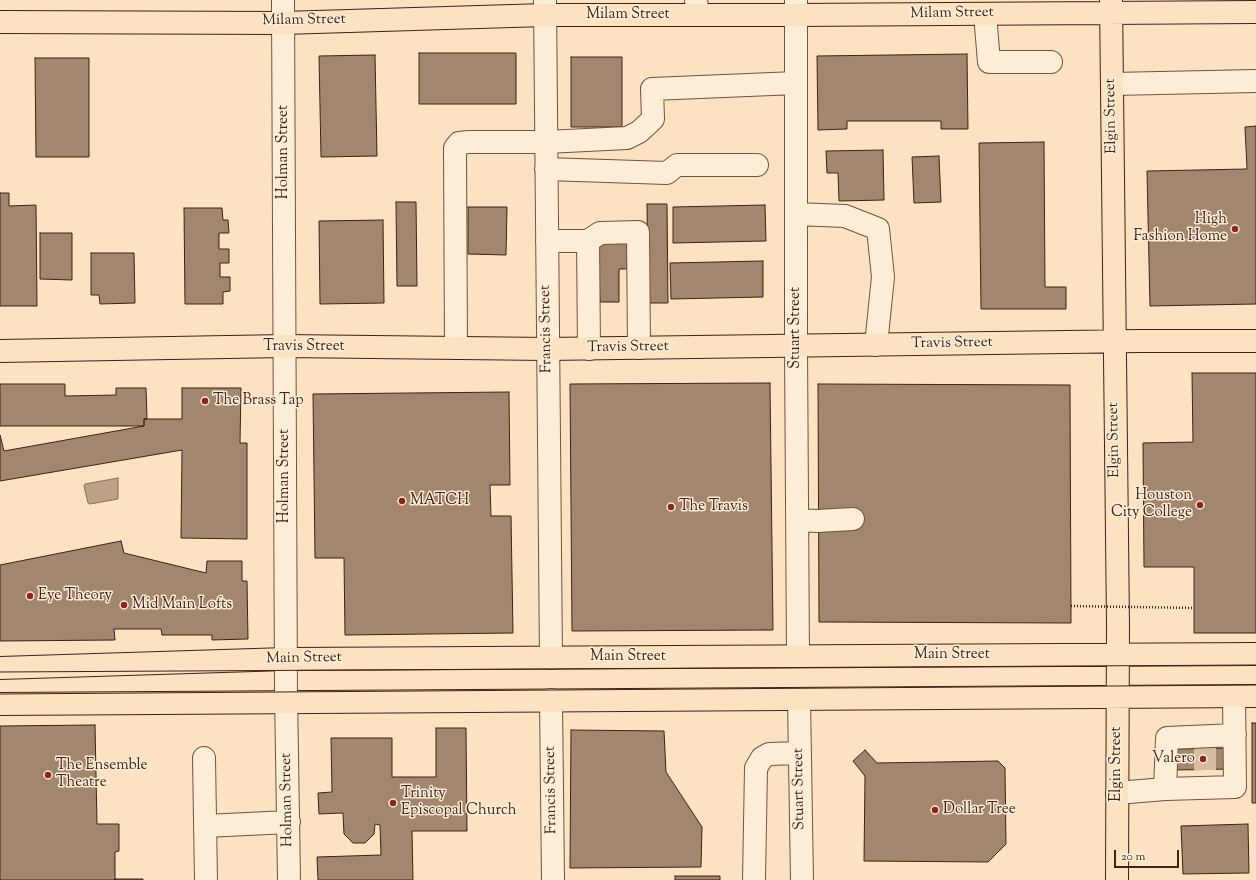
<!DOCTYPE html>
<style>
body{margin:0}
#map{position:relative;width:1256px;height:880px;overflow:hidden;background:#fbe3c2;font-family:"Sorts Mill Goudy",serif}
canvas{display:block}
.scale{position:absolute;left:1114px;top:850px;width:65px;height:18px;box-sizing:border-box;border:2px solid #412115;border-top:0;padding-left:5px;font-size:12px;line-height:14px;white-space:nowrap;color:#412115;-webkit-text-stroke:3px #fcedd7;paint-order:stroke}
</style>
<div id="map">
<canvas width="1256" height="880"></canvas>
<div class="scale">20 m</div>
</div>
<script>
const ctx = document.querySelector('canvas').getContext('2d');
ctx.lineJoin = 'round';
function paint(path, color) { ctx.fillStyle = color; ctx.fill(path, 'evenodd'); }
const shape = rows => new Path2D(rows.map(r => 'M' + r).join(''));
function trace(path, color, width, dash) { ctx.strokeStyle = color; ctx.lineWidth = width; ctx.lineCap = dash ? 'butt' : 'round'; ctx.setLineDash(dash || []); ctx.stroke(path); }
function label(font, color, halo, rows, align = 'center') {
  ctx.font = font + ' "Sorts Mill Goudy",serif'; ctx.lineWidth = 3; ctx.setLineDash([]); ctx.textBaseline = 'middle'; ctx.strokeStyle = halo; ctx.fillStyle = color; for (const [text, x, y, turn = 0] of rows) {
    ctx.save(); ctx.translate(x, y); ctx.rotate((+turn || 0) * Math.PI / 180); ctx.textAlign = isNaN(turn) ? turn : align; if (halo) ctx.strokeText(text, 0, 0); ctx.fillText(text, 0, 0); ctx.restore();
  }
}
const water = shape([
 [118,478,118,499,90,504,88,503,84,486,85,484,118,478]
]);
paint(water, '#bca187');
trace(water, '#8b6e59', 1);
const building = shape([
 [419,53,516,53,516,104,419,104,419,53],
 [967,54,968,129,941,129,941,121,847,121,847,129,818,130,817,56,967,54],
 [375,55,377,156,321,157,319,56,375,55],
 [571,57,622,57,622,127,571,127,571,57],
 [35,58,89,58,89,157,36,157,35,58],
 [1256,126,1256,304,1150,306,1147,171,1247,169,1245,127,1256,126],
 [1044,142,1045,287,1066,287,1066,309,981,309,979,143,1044,142],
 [883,150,884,200,839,201,838,173,827,173,826,151,883,150],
 [939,156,941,202,914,203,912,157,939,156],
 [0,193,9,193,9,206,36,205,37,306,0,306,0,193],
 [396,202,416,202,417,286,397,286,396,202],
 [647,204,667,204,668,303,648,303,647,204],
 [765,205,766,241,673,243,673,207,765,205],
 [468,207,507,207,506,255,468,254,468,207],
 [184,208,222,208,223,220,228,220,229,233,219,233,219,249,229,249,229,263,220,263,220,277,230,277,230,291,223,292,223,304,185,304,184,208],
 [383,220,384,303,320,304,319,221,383,220],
 [40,233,72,233,72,280,40,279,40,233],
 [647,237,648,269,619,269,619,302,600,302,598,238,647,237],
 [91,253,134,253,135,303,100,304,99,295,91,295,91,253],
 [763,261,763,297,671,299,670,263,763,261],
 [1192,373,1256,373,1256,633,1194,633,1194,567,1144,567,1143,443,1193,442,1192,373],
 [770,383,773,630,572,631,570,384,770,383],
 [0,384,65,384,65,396,116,395,116,388,146,388,147,419,144,419,144,426,0,426,0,384],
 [818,384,1070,385,1071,623,819,622,818,384],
 [182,388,241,388,240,443,247,443,247,539,181,538,182,450,0,481,0,435,4,451,144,426,144,419,182,419,182,388],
 [509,392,510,485,490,485,491,516,511,516,513,633,345,635,344,558,315,558,313,394,509,392],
 [121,541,124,553,206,573,207,561,242,561,242,581,247,581,248,639,212,640,212,635,162,635,161,629,114,629,115,640,0,641,0,565,121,541],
 [1252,723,1256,723,1256,803,1252,803,1252,723],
 [95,725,97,824,119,824,119,851,115,852,115,880,0,880,0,726,95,725],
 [436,728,466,728,467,831,412,831,413,880,318,880,317,857,381,855,380,825,375,824,374,834,365,843,353,843,344,834,343,813,319,814,318,793,332,792,331,738,392,738,392,777,436,777,436,728],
 [571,730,664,731,666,772,702,827,701,867,570,868,571,730],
 [1230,748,1231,769,1176,770,1176,749,1230,748],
 [865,750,877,763,998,761,1005,768,1006,844,988,862,864,861,865,776,853,761,865,750],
 [1248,824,1249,873,1183,874,1181,826,1248,824],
 [675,876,720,876,720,880,675,880,675,876],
 [115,879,143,879,143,880,115,880,115,879]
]);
paint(building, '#a2866f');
trace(building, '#412115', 1);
trace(shape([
 [1205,770,1205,748]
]), '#d6bc9f', 22, [22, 11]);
const minor = shape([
 [283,0,286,692,289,880],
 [545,0,551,658],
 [696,0,698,15],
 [796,0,796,346,798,656],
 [985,14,989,62,1051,62],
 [1112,84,1256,81],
 [546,169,667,173,677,165,757,165],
 [796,214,845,216,878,229,883,277,876,345],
 [547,241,588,241,589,349],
 [588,241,600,233,638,232,639,348],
 [456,348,455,148,459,143,469,142,546,142,627,138,639,132,653,119,652,89,796,83],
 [797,520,817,521,853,519],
 [799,699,802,880],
 [551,700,553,880],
 [204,758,206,880],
 [1165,789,1167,738,1235,735],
 [1117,793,1165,789,1235,787,1234,696],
 [205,826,289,822],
 [754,880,756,768,762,758,769,754,800,753]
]);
const major = shape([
 [1111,0,1118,624,1117,880],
 [0,22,283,23,545,15,796,15,1256,12],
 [0,351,285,346,547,349,1140,341,1256,341],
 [0,668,286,659,1256,654],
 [0,704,1256,696]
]);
trace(minor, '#705240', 24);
trace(major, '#412115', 24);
trace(minor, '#fcedd7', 22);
trace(major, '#fbe3c2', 22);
trace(shape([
 [0,672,1256,665],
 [0,694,1256,685]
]), '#412115', 1);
trace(shape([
 [1071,606,1194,608]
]), '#412115', 2.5, [1, 2]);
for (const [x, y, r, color] of [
 [1235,229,4,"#8f2418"],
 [205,401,4,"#8f2418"],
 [402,501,4,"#8f2418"],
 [1200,505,4,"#8f2418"],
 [671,507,4,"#8f2418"],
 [30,596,4,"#8f2418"],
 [124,605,4,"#8f2418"],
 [1203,759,4,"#8f2418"],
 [48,775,4,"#8f2418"],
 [393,803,4,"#8f2418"],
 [935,810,4,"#8f2418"]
]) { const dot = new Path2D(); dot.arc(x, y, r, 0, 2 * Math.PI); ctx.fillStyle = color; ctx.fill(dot); trace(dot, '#fcedd7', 1.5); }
label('15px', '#412115', '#fcedd7', [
 ["Milam Street",952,14,-1],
 ["Milam Street",628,15],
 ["Milam Street",304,21,-1],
 ["Elgin Street",1112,116,-91],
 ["Holman Street",284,152,-90],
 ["Stuart Street",796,328,-90],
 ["Francis Street",547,329,-91],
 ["Travis Street",952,344,-1],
 ["Travis Street",304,347],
 ["Travis Street",628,348,-1],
 ["Elgin Street",1115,440,-91],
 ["Holman Street",285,476,-90],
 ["Main Street",952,655],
 ["Main Street",628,657],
 ["Main Street",304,659,-1],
 ["Elgin Street",1117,764,-90],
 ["Stuart Street",800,789,-91],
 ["Francis Street",552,790,-91],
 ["Holman Street",288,800,-91]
]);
label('15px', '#412115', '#fcedd7', [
 ["High",1227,220,"right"],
 ["Fashion Home",1227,237,"right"],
 ["The Brass Tap",213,401],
 ["Houston",1192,496,"right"],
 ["City College",1192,513,"right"],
 ["MATCH",410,501],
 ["The Travis",679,507],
 ["Eye Theory",38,596],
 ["Mid Main Lofts",132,605],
 ["Valero",1195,759,"right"],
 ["The Ensemble",56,766],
 ["Theatre",56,783],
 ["Trinity",401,794],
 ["Episcopal Church",401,811],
 ["Dollar Tree",943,810]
], 'left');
</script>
